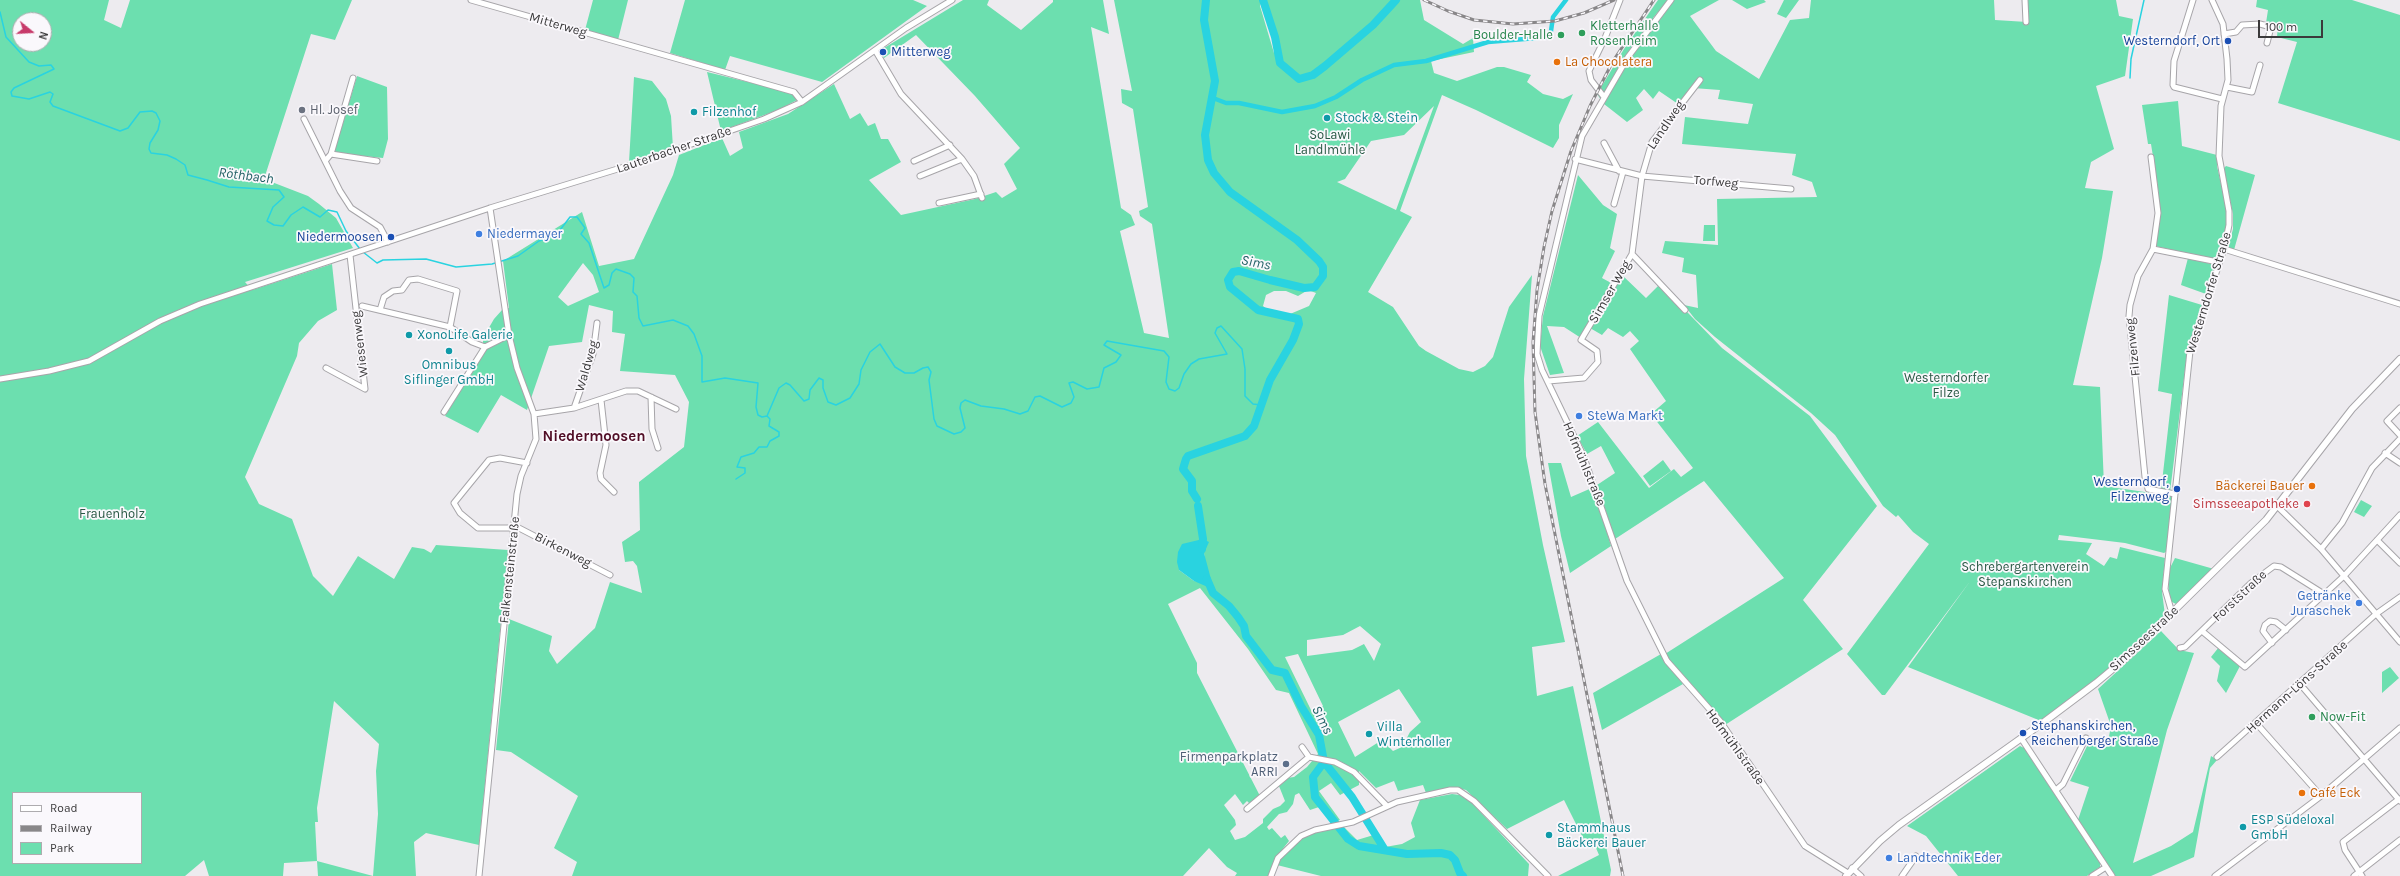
<!DOCTYPE html>
<meta charset="utf-8">
<style>
body{margin:0}
#map{position:relative;width:2400px;height:876px;overflow:hidden;background:#edebef;font-family:Karla,sans-serif}
canvas{display:block}
.legend{position:absolute;left:12px;top:792px;width:130px;height:72px;box-sizing:border-box;background:#faf8fc;border:1px solid #aeacaf;margin:0;padding:5px 7px;list-style:none;font-size:12px;color:#3b3a3b}
.legend li{display:flex;align-items:center;gap:8px;height:20px}
.legend b{width:20px;border:1px solid #aeacaf}
.north{position:absolute;left:12px;top:12px;width:40px;height:40px;box-sizing:border-box;background:#faf8fc;border:1px solid #aeacaf;border-radius:50%;rotate:108deg;font-size:11px;font-weight:700;line-height:16px;text-align:center;color:#3b3a3b}
.north::after{content:'';display:block;margin:auto;width:14px;height:18px;background:#c73a6a;clip-path:polygon(50% 0,100% 100%,50% 72%,0 100%)}
.scale{position:absolute;left:2258px;top:20px;width:65px;height:18px;box-sizing:border-box;border:2px solid #3b3a3b;border-top:0;padding-left:5px;font-size:12px;line-height:14px;white-space:nowrap;color:#3b3a3b;-webkit-text-stroke:3px #faf8fc;paint-order:stroke}
</style>
<div id="map">
<canvas width="2400" height="876"></canvas>
<ul class="legend">
<li><b style="height:5px;background:#fff"></b>Road</li>
<li><b style="height:5px;background:#898789"></b>Railway</li>
<li><b style="height:11px;background:#6cdfaf"></b>Park</li>
</ul>
<div class="north">N</div>
<div class="scale">100 m</div>
</div>
<script>
const ctx = document.querySelector('canvas').getContext('2d');
ctx.lineJoin = 'round';
function paint(path, color) { ctx.fillStyle = color; ctx.fill(path, 'evenodd'); }
const shape = rows => new Path2D(rows.map(r => 'M' + r).join(''));
function trace(path, color, width, dash) { ctx.strokeStyle = color; ctx.lineWidth = width; ctx.lineCap = dash ? 'butt' : 'round'; ctx.setLineDash(dash || []); ctx.stroke(path); }
function label(font, color, halo, rows, align = 'center') {
  ctx.font = font + ' Karla,sans-serif'; ctx.lineWidth = 3.5; ctx.setLineDash([]); ctx.textBaseline = 'middle'; ctx.strokeStyle = halo; ctx.fillStyle = color; for (const [text, x, y, turn = 0] of rows) {
    ctx.save(); ctx.translate(x, y); ctx.rotate((+turn || 0) * Math.PI / 180); ctx.textAlign = isNaN(turn) ? turn : align; if (halo) ctx.strokeText(text, 0, 0); ctx.fillText(text, 0, 0); ctx.restore();
  }
}
paint(shape([
 [0,0,109,0,104,20,121,28,130,0,352,0,335,40,311,34,264,179,308,196,319,204,336,218,353,248,245,282,252,290,332,264,337,310,318,321,299,343,297,356,245,477,259,504,292,519,313,576,333,596,358,556,394,579,412,547,424,549,431,553,436,545,508,550,479,845,426,833,414,842,416,876,318,876,317,861,284,863,283,876,209,876,204,860,185,876,0,876],
 [20,20,44,20,44,44,20,44],
 [334,701,379,744,376,771,378,814,373,876,317,861,315,822,318,822,317,808],
 [13,793,141,793,141,863,13,863],
 [593,0,628,0,618,40,585,30],
 [685,0,913,0,927,6,822,82,730,56,725,70,670,53],
 [963,0,989,0,987,5,1021,30,1053,2,1053,0,1103,0,1109,34,1091,27,1121,208,1131,215,1135,225,1120,231,1144,333,1169,338,1152,224,1140,216,1139,211,1148,207,1133,109,1122,103,1121,89,1132,91,1114,0,1420,0,1424,20,1463,44,1473,38,1474,52,1431,61,1434,73,1457,81,1497,67,1504,67,1531,75,1527,82,1543,94,1563,99,1573,94,1559,125,1559,138,1553,148,1476,110,1442,95,1400,211,1412,217,1368,292,1393,307,1419,346,1426,351,1459,369,1473,372,1485,366,1493,357,1509,307,1532,275,1524,379,1526,456,1543,545,1565,642,1532,647,1537,696,1573,686,1611,870,1610,876,1558,876,1599,855,1596,848,1588,848,1564,800,1507,829,1466,790,1453,787,1426,793,1423,785,1398,791,1394,781,1376,788,1359,771,1359,785,1340,795,1331,783,1319,791,1340,820,1331,822,1319,807,1310,810,1299,793,1295,795,1293,804,1287,812,1279,814,1267,827,1269,830,1272,828,1281,838,1285,835,1289,841,1277,856,1269,876,1235,876,1237,873,1227,867,1209,848,1183,876,572,876,577,862,554,848,578,796,511,752,496,750,509,619,552,636,549,651,557,664,595,628,610,582,642,593,637,566,633,561,625,562,622,542,640,530,639,482,684,447,689,402,675,375,620,371,625,334,612,332,613,311,589,305,582,342,549,346,527,410,501,395,478,433,445,416,483,354,483,338,494,319,502,310,509,308,503,261,582,212,599,266,634,259,673,175,679,155,722,138,730,156,743,148,739,132,788,114,834,84,850,119,860,113,868,126,875,123,881,139,888,139,901,162,869,180,901,215,975,199,996,192,1002,198,1017,189,1004,164,1020,148,975,96,916,35,884,58,882,56,887,52,884,48],
 [1261,0,1274,40,1274,53,1260,6],
 [1434,106,1396,210,1337,182,1345,179,1371,141,1404,135],
 [583,263,593,275,599,292,568,306,558,297],
 [1308,290,1316,293,1309,306,1290,314,1268,310,1263,306,1266,295,1274,291,1286,291,1298,296],
 [1204,553,1206,567,1212,583,1194,581,1179,570],
 [1200,588,1248,649,1276,690,1289,693,1318,754,1307,767,1294,777,1287,778,1279,786,1285,801,1280,806,1273,809,1263,819,1263,823,1245,837,1235,840,1230,831,1236,825,1235,820,1224,805,1235,794,1243,805,1247,801,1251,805,1260,796,1197,673,1197,663,1168,604],
 [1360,626,1381,644,1374,661,1364,644,1352,650,1307,656,1307,640,1343,635],
 [1298,654,1323,706,1312,712,1285,657],
 [1399,689,1421,722,1410,732,1402,747,1393,751,1382,740,1355,757,1338,722],
 [1658,0,1668,0,1653,18,1656,21,1673,0,1719,0,1690,16,1716,51,1759,79,1790,20,1809,18,1811,0,1994,0,1995,20,2027,22,2026,0,2116,0,2119,16,2133,19,2125,76,2096,86,2114,149,2091,162,2085,188,2113,191,2102,258,2073,385,2100,387,2104,486,2172,496,2167,551,2164,553,2125,543,2059,535,2058,540,2092,543,2086,554,2104,566,2110,557,2117,559,2120,547,2165,558,2162,592,2165,615,2110,668,2041,721,1908,667,1971,580,1885,695,1882,695,1847,654,1929,544,1913,532,1898,515,1896,517,1883,506,1835,435,1811,413,1715,337,1695,319,1684,305,1698,308,1696,275,1682,272,1684,258,1662,253,1665,241,1718,245,1717,199,1817,197,1812,182,1792,175,1796,154,1682,144,1685,117,1748,124,1753,104,1718,99,1720,90,1693,88,1681,106,1659,91,1653,99,1644,89,1636,98,1643,110,1627,122,1604,104,1597,94,1624,49],
 [1732,0,1764,0,1766,2,1747,9],
 [1784,0,1799,0,1786,18,1777,14],
 [2257,0,2352,0,2400,15,2400,141,2278,103,2297,42,2277,37,2278,26,2266,23,2268,10,2256,7],
 [707,72,793,93,797,96,797,100,778,110,721,131],
 [357,76,387,87,388,139,383,158,334,153],
 [634,77,652,81,666,99,671,116,673,148,629,162],
 [2178,101,2182,146,2217,155,2217,166,2227,210,2227,228,2217,260,2155,246,2160,211,2158,188,2151,144,2148,144,2142,105],
 [2226,166,2255,175,2234,250,2228,248,2233,229,2233,214,2223,169],
 [1578,175,1603,205,1617,214,1610,248,1615,251,1602,278,1613,284,1581,338,1564,327,1547,326,1564,373,1550,375,1540,346,1543,316],
 [1704,225,1715,225,1715,241,1703,241],
 [2188,258,2215,265,2206,294,2181,285],
 [1622,275,1646,298,1660,284,1722,348,1810,416,1877,506,1803,600,1843,649,1725,725,1673,666,1665,654,1784,578,1704,481,1615,539,1597,485,1615,473,1601,446,1587,454,1577,436,1598,422,1649,488,1674,469,1681,477,1693,468,1651,414,1666,401,1630,349,1639,341,1630,331,1623,337,1608,328,1602,335,1590,328],
 [2169,295,2202,305,2186,362,2170,492,2161,491,2172,394,2158,391],
 [1663,460,1671,471,1650,486,1643,476],
 [1548,463,1561,463,1571,497,1594,487,1611,546,1570,573,1561,536],
 [2361,500,2372,506,2364,517,2354,512],
 [2175,558,2214,569,2176,604,2172,602,2169,595,2168,572],
 [2161,631,2179,650,2194,653,2167,730,2133,863,2171,846,2193,832,2211,756,2217,760,2210,768,2194,857,2151,876,2114,876,2078,820,2089,787,2070,781,2090,740,2107,747,2111,726,2098,689],
 [2219,647,2240,666,2226,693,2217,681,2220,666,2211,657],
 [1661,654,1683,684,1602,730,1593,693],
 [2390,667,2399,678,2382,693,2382,672],
 [2020,746,2026,749,2100,863,2100,867,2087,876,1958,876,1926,836,1907,826],
 [1452,794,1460,795,1472,803,1529,864,1528,876,1321,876,1277,865,1289,847,1311,832,1343,826,1357,840,1377,834,1385,847,1402,844,1415,837,1411,823,1420,800]
]), '#6cdfaf');
paint(shape([
 [1203,539,1209,542,1204,553,1212,583,1210,588,1194,581,1179,570,1177,562,1178,552,1182,544]
]), '#29d3e0');
trace(shape([
 [0,12,6,37,29,62,39,66,51,65,54,69,14,88,11,92,12,96,29,99,50,92,53,94,50,102,53,106,120,131,128,128,140,112,152,111,156,113,160,121,158,130,150,143,149,149,151,153,167,155,176,159,185,165,188,175,207,180,229,187,279,190,284,197,273,207,267,221,274,225,283,226,291,215,303,207,320,217,328,210,337,212,346,231,360,249],
 [2130,78,2131,59,2144,0],
 [363,252,377,263,383,260,426,259,456,267,492,264,518,256,539,241,557,234,570,217,577,217,585,228,581,234,589,243,604,288,609,285,612,273,616,269,630,274,634,278,633,292,637,296,639,318,643,326,673,320,688,326,694,334,702,356,702,382,725,378,758,383,756,407,758,415,762,417,767,416,779,388,786,383,790,385,804,401,809,399,810,390,819,378,823,380,823,388,828,402,836,405,850,398,859,384,861,370,870,352,880,344,895,367,905,373,914,373,923,368,928,367,931,372,929,380,934,419,937,426,954,434,961,432,965,428,960,408,961,403,965,400,981,406,1004,409,1020,414,1028,411,1035,397,1040,396,1062,407,1071,403,1074,397,1069,383,1073,382,1087,389,1099,387,1104,368,1116,362,1121,355,1104,345,1107,341,1164,351,1169,357,1166,382,1169,389,1175,391,1179,388,1184,374,1191,364,1199,359,1227,354,1215,333,1217,328,1221,326,1242,349,1245,369,1245,396,1253,404,1261,405],
 [736,479,745,473,745,468,737,467,741,457,754,453,759,447,767,447,770,441,779,436,779,432,769,426,770,419,767,416]
]), '#29d3e0', 1.5);
trace(shape([
 [1213,98,1226,103,1239,103,1282,112,1315,106,1336,97,1362,80,1394,65,1426,61,1488,42,1549,37,1551,31,1553,17,1566,0]
]), '#29d3e0', 4.5);
trace(shape([
 [1263,0,1275,37,1280,63,1299,79,1313,75,1325,66,1373,25,1396,0],
 [1197,499,1192,491,1192,481,1183,469,1186,459,1188,456,1245,436,1254,426,1270,380,1293,340,1299,324,1298,319,1258,310,1230,287,1228,280,1233,272,1239,271,1270,280,1304,288,1315,287,1323,276,1323,267,1319,261,1297,240,1230,192,1214,173,1208,160,1205,135,1215,81,1204,20,1206,0],
 [1198,506,1203,539,1202,549],
 [1207,579,1213,593,1229,606,1238,617,1244,626,1246,636,1272,670,1285,673,1301,706,1319,735,1324,762,1313,777,1315,797,1348,839,1359,846,1407,854,1441,853,1450,855,1455,860,1460,873,1463,876],
 [1324,762,1352,797,1385,850]
]), '#29d3e0', 8);
const minor = shape([
 [471,0,794,92,802,102],
 [1671,0,1628,57,1582,136,1539,316,1537,354,1542,370,1583,455,1627,581,1667,661,1720,721,1805,846,1848,873],
 [2025,0,2026,22],
 [2193,0,2174,61,2173,85,2174,87,2222,99],
 [2224,34,2236,32,2242,25,2260,24,2271,27,2267,43],
 [875,50,901,94,962,159,974,176,982,198],
 [1700,80,1652,142,1642,176,1791,189],
 [2227,87,2252,92,2260,65],
 [1604,97,1591,80,1589,71,1605,38,1620,0],
 [304,119,340,191,351,208,380,227,388,242],
 [1604,143,1619,171],
 [331,154,377,161],
 [2151,157,2158,213,2153,249],
 [326,160,331,154,353,78],
 [914,161,950,145],
 [920,176,962,159],
 [939,203,981,194],
 [1614,204,1623,172],
 [2224,249,2400,304],
 [1632,254,1685,310],
 [362,306,450,327,472,342,485,347,509,335],
 [380,310,384,297,393,291,402,290,409,280,418,279,457,291,450,327],
 [326,368,365,389,350,255],
 [0,379,49,371,89,361,160,321,200,304,490,208,634,164,764,119,802,102,906,28,952,0],
 [1548,381,1584,378,1598,362,1597,351,1581,340,1632,254,1642,176,1575,159],
 [651,397,652,429,658,448],
 [601,400,606,445,600,473,601,479,614,492],
 [574,408,593,354,597,323],
 [2400,408,2387,421,2400,435],
 [444,412,485,347],
 [534,414,574,408,626,391,638,391,676,409],
 [2385,453,2400,463],
 [527,463,500,458,489,460,454,503,460,513,478,528,519,528,610,575],
 [2175,494,2148,489,2145,477,2129,316,2130,305,2138,276,2153,249,2218,262],
 [2277,506,2321,549,2400,642],
 [2377,540,2400,563],
 [2321,549,2342,523,2372,468,2400,439],
 [2172,613,2165,589,2190,351,2224,249,2229,225,2229,211,2219,156,2221,106,2228,80,2227,59,2223,24,2212,0],
 [2202,631,2245,667,2344,576,2400,515],
 [2272,643,2263,631,2265,625,2270,621,2276,622,2286,630],
 [2180,648,2185,647,2251,583,2274,566,2281,567,2324,594],
 [2300,684,2400,801],
 [2256,723,2321,796],
 [2021,738,2112,876],
 [1302,747,1309,757,1335,762,1354,772,1387,806],
 [2217,757,2376,614,2400,597],
 [2056,790,2063,784,2086,738],
 [1247,809,1309,757],
 [1852,868,1861,876],
 [479,876,517,494,521,476,536,439,534,414,517,368,509,335,490,208],
 [1271,876,1278,858,1301,836,1315,830,1353,822,1397,802,1450,790,1458,790,1474,801,1548,876],
 [1902,876,1916,856],
 [2092,876,2106,867],
 [2215,876,2321,796,2400,728],
 [2354,876,2400,840],
 [2362,876,2345,850,2343,842,2399,799]
]);
const major = shape([
 [1846,876,1880,841,1899,825,2044,722,2096,683,2126,658,2266,520,2352,409,2400,359]
]);
trace(minor, '#a7a5a9', 7);
trace(major, '#a7a5a9', 8);
trace(minor, '#fff', 5);
trace(major, '#fff', 6);
const rail = shape([
 [1424,0,1448,11,1474,20,1513,24,1555,21,1584,13,1614,0],
 [1623,876,1545,484,1535,412,1533,342,1537,290,1544,247,1552,211,1571,151,1590,106,1613,61,1654,0]
]);
trace(rail, '#898789', 3);
trace(rail, '#faf8fc', 1.5, [4.5]);
for (const [x, y, r, color] of [
 [1582,33,4,"#2e9e5b"],
 [1561,35,4,"#2e9e5b"],
 [2228,41,4,"#1a4fb4"],
 [883,52,4,"#1a4fb4"],
 [1557,62,4,"#e8710a"],
 [302,110,4,"#6b7280"],
 [694,112,4,"#0f9aa8"],
 [1327,118,4,"#0f9aa8"],
 [479,234,4,"#3f7fe0"],
 [391,237,4,"#1a4fb4"],
 [409,335,4,"#0f9aa8"],
 [449,351,4,"#0f9aa8"],
 [1579,416,4,"#3f7fe0"],
 [2312,486,4,"#e8710a"],
 [2177,489,4,"#1a4fb4"],
 [2307,504,4,"#e0444e"],
 [2359,603,4,"#3f7fe0"],
 [2312,717,4,"#2e9e5b"],
 [2023,733,4,"#1a4fb4"],
 [1369,734,4,"#0f9aa8"],
 [1286,764,4,"#5c6f8a"],
 [2302,793,4,"#e8710a"],
 [2243,827,4,"#0f9aa8"],
 [1549,835,4,"#0f9aa8"],
 [1889,858,4,"#3f7fe0"]
]) { const dot = new Path2D(); dot.arc(x, y, r, 0, 2 * Math.PI); ctx.fillStyle = color; ctx.fill(dot); trace(dot, '#faf8fc', 1.5); }
label('13px', '#3b3a3b', '#faf8fc', [
 ["Mitterweg",558,25,16],
 ["Landlweg",1666,125,-56],
 ["Lauterbacher Straße",674,150,-19],
 ["Torfweg",1716,182,5],
 ["Simser Weg",1610,292,-60],
 ["Westerndorfer Straße",2209,293,-73],
 ["Wiesenweg",360,344,-97],
 ["Filzenweg",2133,347,-96],
 ["Waldweg",587,366,-74],
 ["Hofmühlstraße",1584,464,67],
 ["Birkenweg",563,550,27],
 ["Falkensteinstraße",510,570,-84],
 ["Forststraße",2240,596,-43],
 ["Simsseestraße",2144,639,-43],
 ["Hermann-Löns-Straße",2297,687,-42],
 ["Hofmühlstraße",1735,747,54]
]);
label('13px', '#27864d', '#faf8fc', [
 ["Kletterhalle",1590,26],
 ["Rosenheim",1590,41],
 ["Boulder-Halle",1553,35,"right"],
 ["Now-Fit",2320,717]
], 'left');
label('13px', '#164399', '#faf8fc', [
 ["Westerndorf, Ort",2220,41],
 ["Mitterweg",891,52,"left"],
 ["Niedermoosen",383,237],
 ["Westerndorf,",2169,482],
 ["Filzenweg",2169,497],
 ["Stephanskirchen,",2031,726,"left"],
 ["Reichenberger Straße",2031,741,"left"]
], 'right');
label('13px', '#c56008', '#faf8fc', [
 ["La Chocolatera",1565,62],
 ["Bäckerei Bauer",2304,486,"right"],
 ["Café Eck",2310,793]
], 'left');
label('13px', '#5b616d', '#faf8fc', [
 ["Hl. Josef",310,110]
], 'left');
label('13px', '#0d838f', '#faf8fc', [
 ["Filzenhof",702,112],
 ["Stock & Stein",1335,118],
 ["XonoLife Galerie",417,335],
 ["Omnibus",449,365,"center"],
 ["Siflinger GmbH",449,380,"center"],
 ["Villa",1377,727],
 ["Winterholler",1377,742],
 ["ESP Südeloxal",2251,820],
 ["GmbH",2251,835],
 ["Stammhaus",1557,828],
 ["Bäckerei Bauer",1557,843]
], 'left');
label('13px', '#295945', '#faf8fc', [
 ["SoLawi",1330,135],
 ["Landlmühle",1330,150],
 ["Westerndorfer",1946,378],
 ["Filze",1946,393],
 ["Frauenholz",112,514],
 ["Schrebergartenverein",2025,567],
 ["Stepanskirchen",2025,582]
]);
label('13px', '#366cbe', '#faf8fc', [
 ["Niedermayer",487,234],
 ["SteWa Markt",1587,416],
 ["Getränke",2351,596,"right"],
 ["Juraschek",2351,611,"right"],
 ["Landtechnik Eder",1897,858]
], 'left');
label('13px', '#be3a42', '#faf8fc', [
 ["Simsseeapotheke",2299,504]
], 'right');
label('13px', '#4e5e75', '#faf8fc', [
 ["Firmenparkplatz",1278,757],
 ["ARRI",1278,772]
], 'right');
label('italic 14px', '#216065', '#faf8fc', [
 ["Röthbach",246,176,7],
 ["Sims",1256,263,11],
 ["Sims",1322,720,63]
]);
label('bold 15px', '#510e26', '#faf8fc', [
 ["Niedermoosen",594,437]
]);
</script>
